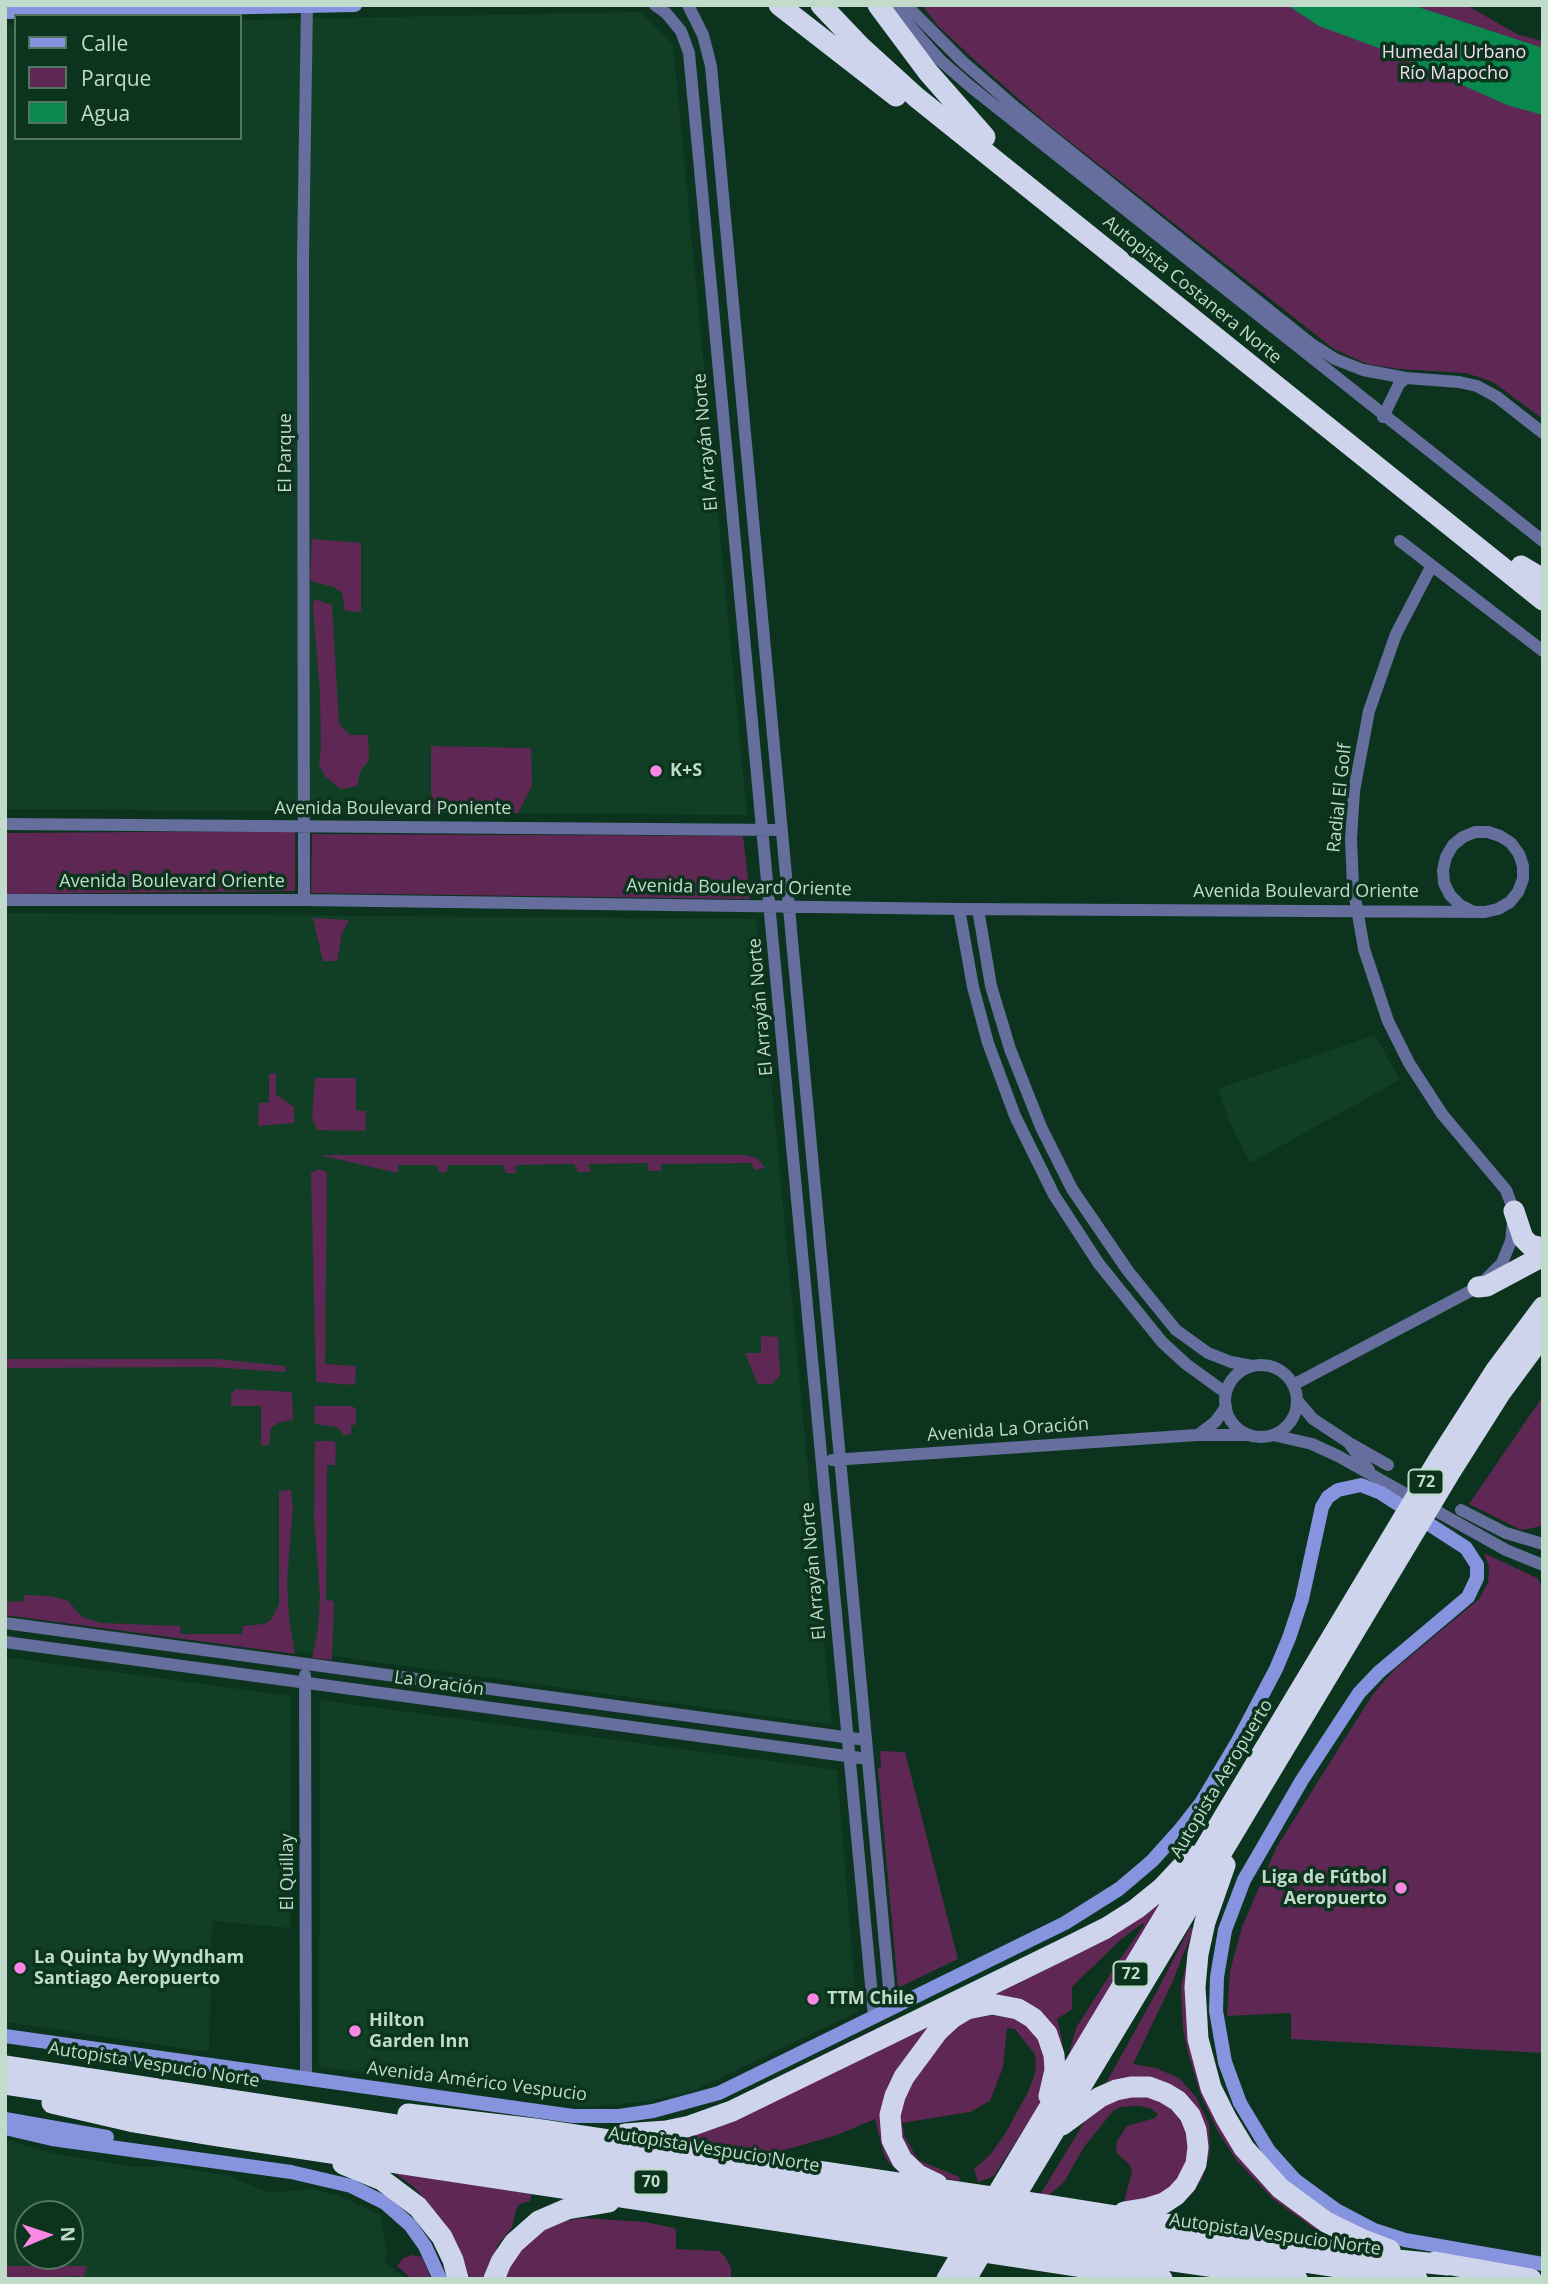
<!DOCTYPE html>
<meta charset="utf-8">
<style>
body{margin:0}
#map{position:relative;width:1548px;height:2284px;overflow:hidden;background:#0b331d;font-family:"Open Sans",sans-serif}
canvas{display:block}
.frame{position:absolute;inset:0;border:7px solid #c0dbc9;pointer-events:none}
.legend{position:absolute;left:14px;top:14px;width:228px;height:126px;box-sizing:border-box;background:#0b331d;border:2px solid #537662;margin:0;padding:9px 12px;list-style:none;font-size:21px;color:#c0dbc9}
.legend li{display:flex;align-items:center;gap:14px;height:35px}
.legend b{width:35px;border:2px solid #537662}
.north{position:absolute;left:14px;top:2200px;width:70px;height:70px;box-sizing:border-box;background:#0b331d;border:2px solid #537662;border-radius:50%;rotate:88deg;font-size:19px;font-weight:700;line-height:28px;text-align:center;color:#c0dbc9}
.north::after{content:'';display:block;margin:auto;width:24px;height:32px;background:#fc86e4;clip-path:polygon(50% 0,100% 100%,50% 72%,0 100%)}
</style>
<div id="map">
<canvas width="1548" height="2284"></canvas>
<div class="frame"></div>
<ul class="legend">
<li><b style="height:9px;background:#8693df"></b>Calle</li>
<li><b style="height:19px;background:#5f2754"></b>Parque</li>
<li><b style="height:19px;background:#0a894f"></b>Agua</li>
</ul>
<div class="north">N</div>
</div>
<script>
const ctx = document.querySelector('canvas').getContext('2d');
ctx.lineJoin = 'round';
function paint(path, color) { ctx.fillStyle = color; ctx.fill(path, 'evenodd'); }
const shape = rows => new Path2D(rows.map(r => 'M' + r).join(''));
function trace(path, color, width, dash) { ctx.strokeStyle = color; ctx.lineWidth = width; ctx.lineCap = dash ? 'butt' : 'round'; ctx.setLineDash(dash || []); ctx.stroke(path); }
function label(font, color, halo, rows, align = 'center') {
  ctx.font = font + ' "Open Sans",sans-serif'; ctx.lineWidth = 7; ctx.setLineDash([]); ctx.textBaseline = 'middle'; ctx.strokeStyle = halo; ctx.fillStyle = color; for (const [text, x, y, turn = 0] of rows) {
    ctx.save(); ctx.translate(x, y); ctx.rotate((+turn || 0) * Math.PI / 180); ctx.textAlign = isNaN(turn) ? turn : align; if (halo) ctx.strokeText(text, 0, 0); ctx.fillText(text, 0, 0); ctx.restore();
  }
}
paint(shape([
 [640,12,673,44,747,815,5,809,5,25,16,25,16,138,240,138,240,20],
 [5,913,756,919,832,1725,5,1611],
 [1375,1035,1400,1080,1250,1163,1230,1123,1218,1089],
 [5,1657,291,1696,290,1928,212,1921,209,2052,5,2022],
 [320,1700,837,1770,857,2012,693,2091,642,2102,582,2107,529,2092,319,2067],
 [5,2139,47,2152,135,2167,169,2166,226,2175,269,2193,311,2189,340,2196,380,2215,387,2253,385,2262,407,2279,5,2279],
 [28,2214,70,2214,70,2256,28,2256]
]), '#103f25');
paint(shape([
 [922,5,1466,5,1519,35,1543,41,1543,419,1493,382,1466,373,1399,369,1367,364,1334,349,1046,123,980,65,938,26],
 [312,539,361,543,361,612,345,611,342,593,334,587,310,581],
 [314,599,332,605,339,724,350,735,368,735,369,760,360,772,357,786,341,789,326,777,319,766,321,749,320,692,313,607],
 [431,746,531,748,532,786,518,813,371,813,372,801,387,800,389,808,431,805],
 [295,831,295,891,5,894,5,833],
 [312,834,743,836,750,899,311,893],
 [313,918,349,920,342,933,337,961,323,961],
 [276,1073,276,1094,294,1107,294,1123,258,1126,259,1103,269,1103,269,1074],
 [315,1078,356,1078,356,1111,366,1111,365,1131,318,1130,312,1120],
 [319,1155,747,1155,758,1159,765,1168,755,1170,751,1163,661,1164,661,1171,649,1171,647,1163,588,1164,591,1172,578,1172,574,1164,515,1165,516,1173,506,1173,503,1165,448,1165,447,1172,440,1173,436,1165,398,1165,398,1173],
 [320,1169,327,1173,325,1364,356,1366,355,1385,316,1382,311,1173],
 [761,1336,778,1337,780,1375,772,1384,758,1384,745,1353,761,1353],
 [5,1359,216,1359,286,1366,285,1372,212,1367,5,1368],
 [235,1389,292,1392,293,1420,278,1423,271,1428,269,1445,261,1445,261,1406,231,1406,231,1395],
 [1543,1396,1543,1526,1521,1530,1469,1504],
 [314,1406,352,1406,356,1409,356,1424,351,1426,351,1434,344,1435,337,1427,315,1424],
 [315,1441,334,1441,336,1447,335,1465,327,1465,326,1600,334,1601,332,1660,312,1658,318,1630,320,1595,314,1518],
 [291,1490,293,1507,287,1581,289,1618,295,1654,5,1615,5,1602,24,1601,24,1595,50,1596,67,1600,82,1617,101,1623,180,1626,181,1634,242,1634,243,1626,264,1624,272,1619,279,1604,279,1491],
 [1484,1553,1537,1578,1543,1588,1543,2053,1291,2039,1291,2013,1227,2016,1230,1971,1242,1927,1276,1848,1373,1694,1395,1669,1479,1599,1488,1583,1489,1567],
 [880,1751,905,1752,958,1959,898,1988,878,1768,881,1767],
 [1169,1894,1064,2072,1076,2028,1118,1962,1144,1925,1143,1923,1119,1941,1072,1987,1072,2009,1057,2019,1062,2039,1063,2054,987,1994],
 [1190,1927,1193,1930,1172,1983,1133,2064,1156,2068,1179,2078,1196,2097,1209,2124,1210,2153,1202,2179,1181,2205,1164,2213,1191,2186,1187,2105,1105,2085,1156,1993],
 [1192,1940,1206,2086,1327,2234,1315,2229,1273,2199,1237,2161,1218,2132,1201,2096,1188,2053,1183,2028,1181,1986],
 [978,2013,1018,2018,1039,2037,1047,2057,1042,2097,1038,2107,995,2174,990,2178,978,2182,974,2169,990,2155,1005,2134,1028,2092,1035,2073,1036,2060,1034,2053,1015,2029,1007,2028,1003,2067,990,2101,970,2112,902,2123,905,2137,918,2160,957,2176,960,2178,959,2181,938,2177,925,2171,904,2149,898,2109,900,2101,948,2029],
 [938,2024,900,2077,900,2172,889,2163,884,2155,875,2119,837,2135,781,2151,736,2150,685,2144,682,2137,891,2037],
 [1154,2094,1188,2124,1188,2168,1158,2199,1124,2202,1132,2171,1130,2165,1116,2152,1117,2141,1127,2126,1155,2118,1158,2114,1150,2108,1138,2106,1121,2107,1113,2111,1084,2147,1064,2182,1048,2196,1040,2195,1088,2116,1107,2100],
 [395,2173,532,2194,530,2201,520,2204,516,2210,512,2227,497,2246,496,2257,487,2279,467,2279,431,2207,415,2188],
 [583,2218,645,2222,674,2228,676,2231,676,2249,719,2251,726,2258,731,2268,731,2279,502,2279,508,2262,539,2232,565,2221],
 [412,2255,422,2257,431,2279,412,2279,397,2266,403,2258],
 [5,2266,87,2266,83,2279,79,2279,79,2276,5,2279]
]), '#5f2754');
paint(shape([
 [1287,5,1412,5,1543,48,1543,115,1507,105,1384,50,1319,26]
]), '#0a894f');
trace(shape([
 [655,5,666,13,681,31,689,53,874,2017],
 [688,5,703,35,711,66,891,2009],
 [891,5,940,60,971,87,1543,541],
 [906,5,963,62,1016,108,1310,343,1335,359,1363,370,1406,378,1459,382,1477,386,1497,397,1543,433],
 [1383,417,1399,384,1406,378],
 [1400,541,1543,651],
 [5,824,781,830],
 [5,900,304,900,959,909,1485,912,1498,909,1510,902,1518,892,1523,879,1523,866,1519,854,1511,843,1500,836,1488,832,1475,832,1463,837,1453,845,1446,857,1443,870,1444,883,1450,895,1460,905,1472,911],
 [304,900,303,257,307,5],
 [959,909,973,987,988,1043,1015,1116,1054,1195,1099,1264,1162,1342,1186,1364,1226,1393],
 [978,909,991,986,1010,1049,1041,1127,1072,1189,1128,1271,1176,1330,1208,1353,1231,1362,1252,1366],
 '1225 1401a36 36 0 1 1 72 0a36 36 0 1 1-72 0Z',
 [1293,1385,1478,1287,1502,1263,1511,1241,1514,1211,1506,1190,1442,1114,1409,1063,1388,1021,1364,949,1353,886,1351,839,1354,791,1369,711,1396,634,1431,567],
 [1297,1400,1313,1419,1348,1442,1369,1470],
 [1198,1435,1215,1422,1226,1407],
 [1273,1435,1312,1444,1338,1456,1506,1550,1543,1565],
 [1351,1444,1388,1465],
 [832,1460,1197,1435,1248,1435],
 [1461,1510,1506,1533,1543,1544],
 [5,1623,866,1740],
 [5,1642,868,1759],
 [305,1675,306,2079]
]), '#656e9d', 12);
trace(shape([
 [5,12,355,5],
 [5,2036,573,2116,619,2116,653,2111,719,2093,1065,1923,1119,1889,1152,1861,1179,1831,1201,1803,1238,1741,1276,1669,1289,1638,1302,1599,1322,1507,1328,1497,1338,1490,1361,1485,1381,1493,1466,1548,1477,1565,1477,1578,1468,1597,1379,1672,1359,1693,1302,1780,1244,1880,1225,1930,1217,1977,1216,2011,1225,2062,1240,2103,1269,2151,1295,2180,1336,2210,1374,2230,1405,2240,1543,2264],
 [5,2119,107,2137],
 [5,2128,52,2139,291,2172,351,2186,385,2203,410,2225,425,2246,440,2279]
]), '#8693df', 14);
trace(shape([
 [779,5,896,96],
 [821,5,860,46,916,97,1543,600],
 [878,5,928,72,985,137],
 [1521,566,1543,579],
 [1514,1211,1523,1238,1530,1245,1543,1248],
 [1478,1287,1487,1286,1543,1256],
 [1225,1865,1205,1922,1198,1954,1195,1987,1198,2039,1211,2088,1226,2118,1244,2148,1280,2188,1326,2222,1361,2239,1390,2250],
 [5,2066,1417,2279],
 [5,2084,1015,2238,1297,2279],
 [52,2103,134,2122,211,2135,1162,2279],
 [408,2114,535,2129,1052,2206,1387,2259,1448,2265],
 [1062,2125,1100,2097,1116,2090,1131,2087,1149,2087,1165,2093,1178,2101,1190,2115,1196,2130,1198,2147,1196,2164,1186,2184,1176,2195,1164,2203,1148,2208,1124,2212],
 [625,2134,666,2131,690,2126,732,2111,1066,1948,1106,1928,1136,1909,1162,1888,1192,1856],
 [343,2164,382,2180,418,2207,442,2237,453,2260,458,2279],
 [937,2184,918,2175,902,2160,892,2140,890,2115,895,2096,904,2077,938,2031,952,2018,967,2009,992,2004,1018,2009,1033,2018,1047,2034,1054,2055,1055,2070,1049,2096],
 [989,2208,1439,1459,1496,1370,1543,1307],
 [1006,2211,1449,1474,1501,1392,1543,1335],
 [1435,2262,1531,2279],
 [494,2279,501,2262,514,2243,539,2221,567,2209,609,2202],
 [947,2279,971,2239],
 [966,2279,988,2241]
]), '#ced4eb', 21);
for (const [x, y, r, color] of [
 [656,771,7,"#fc86e4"],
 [1401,1888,7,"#fc86e4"],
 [20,1968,7,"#fc86e4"],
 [813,1999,7,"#fc86e4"],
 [355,2031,7,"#fc86e4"]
]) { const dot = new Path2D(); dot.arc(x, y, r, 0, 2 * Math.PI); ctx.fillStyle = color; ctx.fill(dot); trace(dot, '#0b331d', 2.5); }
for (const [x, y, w] of [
 [1426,1482,35],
 [1131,1974,35],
 [651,2182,35]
]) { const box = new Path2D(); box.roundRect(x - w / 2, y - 12.5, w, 25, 5); ctx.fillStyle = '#0b331d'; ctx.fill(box); trace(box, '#c0dbc9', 2); }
label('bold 16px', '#c0dbc9', null, [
 ["72",1426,1482],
 ["72",1131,1974],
 ["70",651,2182]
]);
label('18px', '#f5daee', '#0b331d', [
 ["Humedal Urbano",1454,53],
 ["Río Mapocho",1454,74]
]);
label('18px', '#c0dbc9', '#0b331d', [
 ["Autopista Costanera Norte",1192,290,39],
 ["El Arrayán Norte",706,442,-95],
 ["El Parque",286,453,-90],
 ["Radial El Golf",1340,798,-84],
 ["Avenida Boulevard Poniente",393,809],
 ["Avenida Boulevard Oriente",172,882],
 ["Avenida Boulevard Oriente",739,888,1],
 ["Avenida Boulevard Oriente",1306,892],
 ["El Arrayán Norte",761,1007,-95],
 ["Avenida La Oración",1008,1430,-4],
 ["El Arrayán Norte",814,1571,-95],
 ["La Oración",439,1684,8],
 ["Autopista Aeropuerto",1222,1779,-59],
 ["El Quillay",288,1872,-90],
 ["Autopista Vespucio Norte",154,2065,9],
 ["Avenida Américo Vespucio",477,2082,7],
 ["Autopista Vespucio Norte",714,2150,9],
 ["Autopista Vespucio Norte",1275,2235,8]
]);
label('bold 18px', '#c0dbc9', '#0b331d', [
 ["K+S",670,771],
 ["Liga de Fútbol",1387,1878,"right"],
 ["Aeropuerto",1387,1899,"right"],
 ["La Quinta by Wyndham",34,1958],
 ["Santiago Aeropuerto",34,1979],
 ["TTM Chile",827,1999],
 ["Hilton",369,2021],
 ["Garden Inn",369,2042]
], 'left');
</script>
